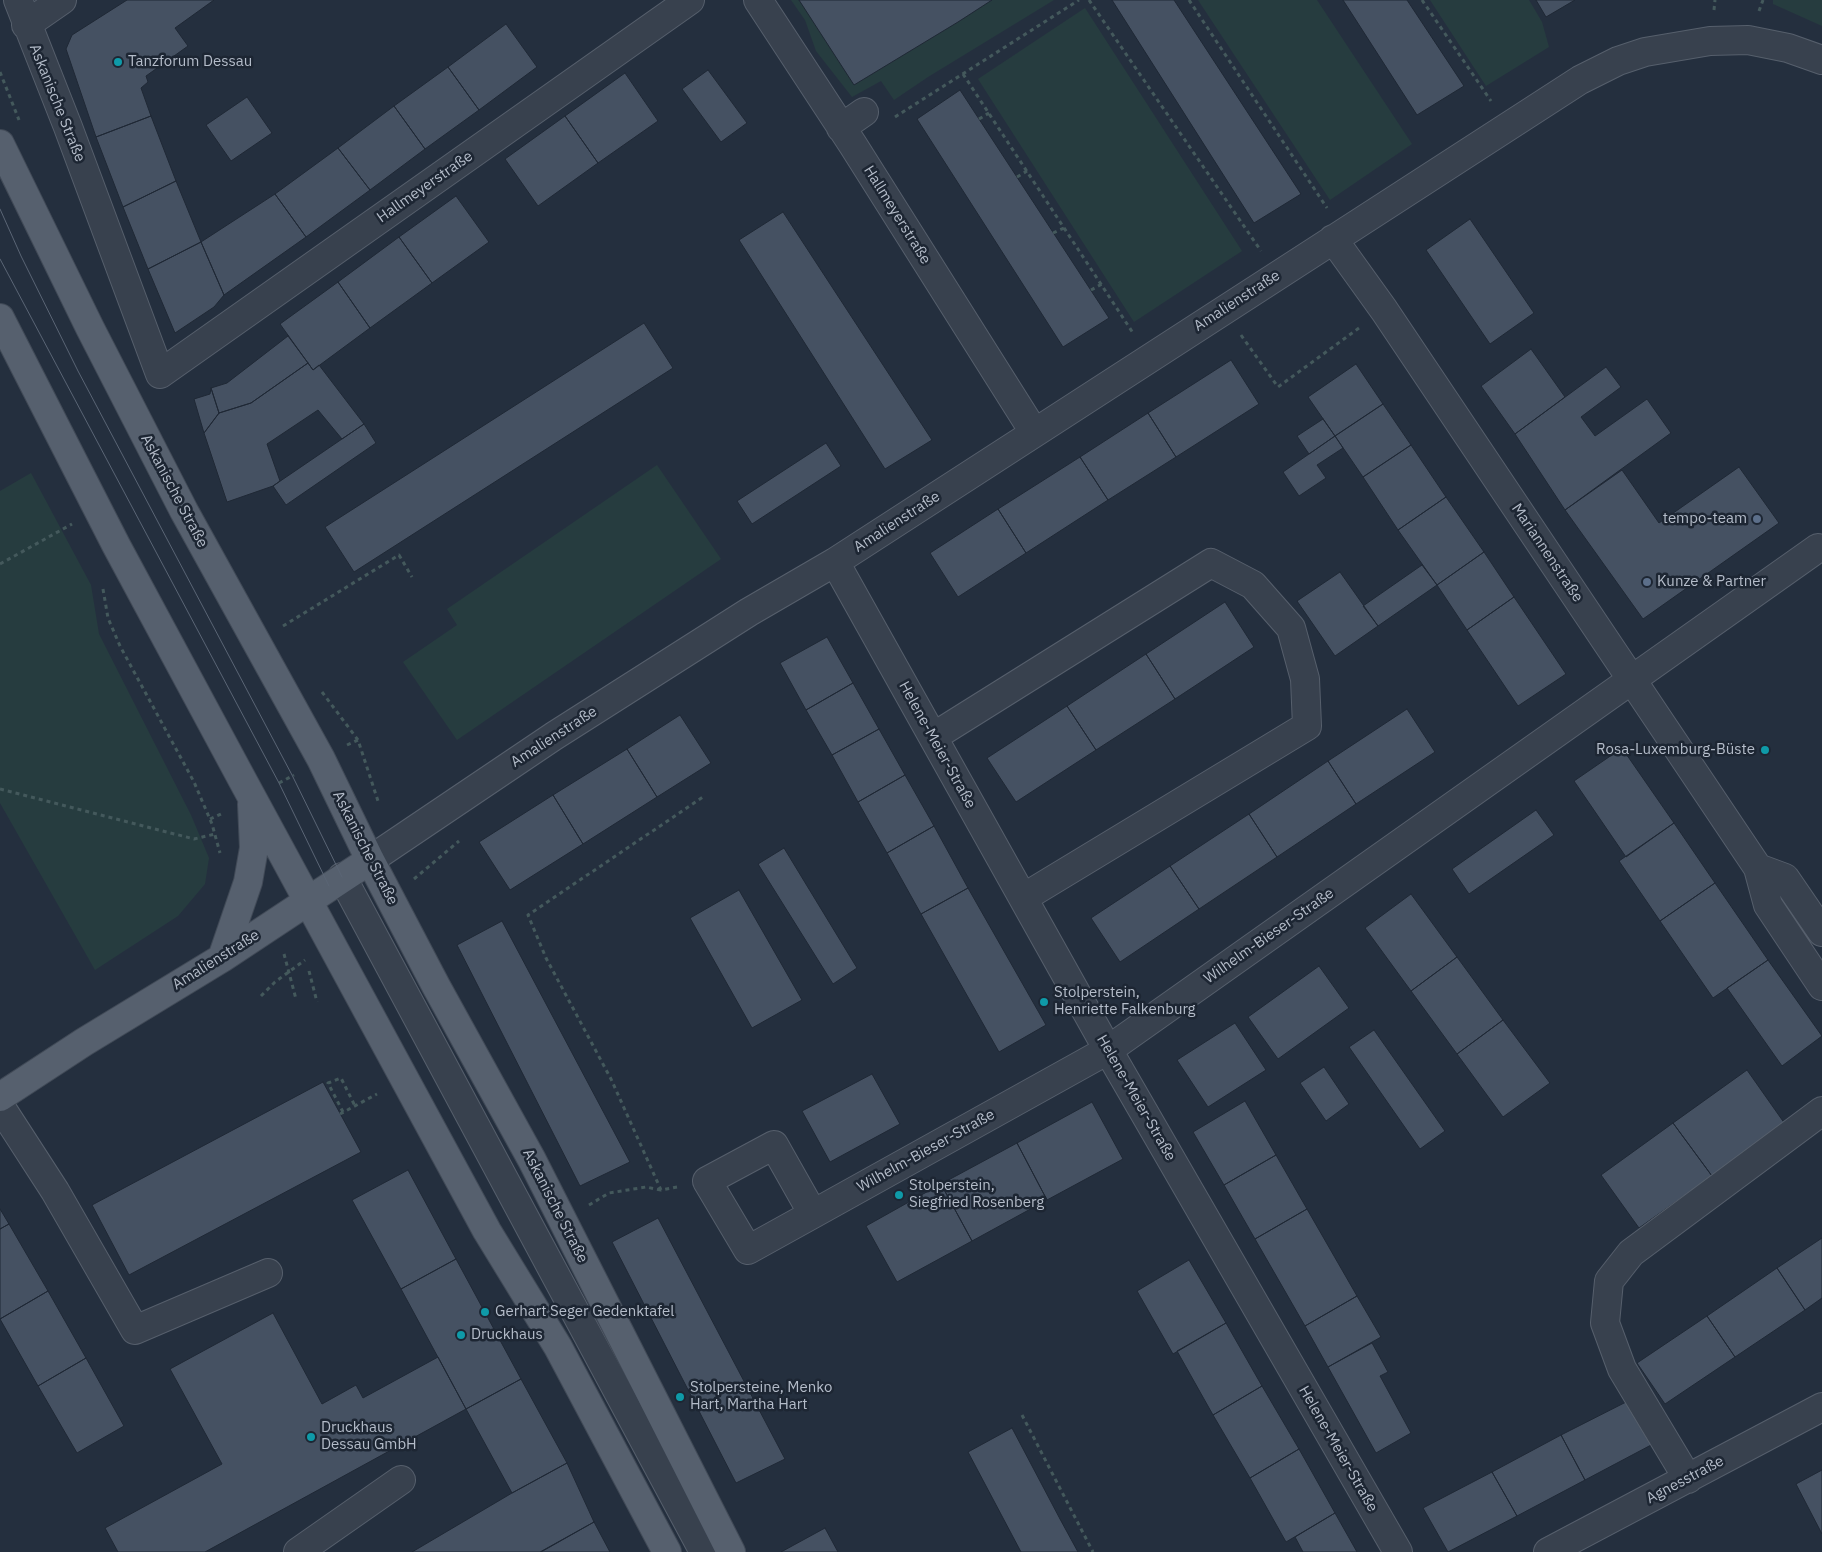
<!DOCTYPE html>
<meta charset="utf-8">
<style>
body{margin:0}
canvas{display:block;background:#242f3e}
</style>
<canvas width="1822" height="1552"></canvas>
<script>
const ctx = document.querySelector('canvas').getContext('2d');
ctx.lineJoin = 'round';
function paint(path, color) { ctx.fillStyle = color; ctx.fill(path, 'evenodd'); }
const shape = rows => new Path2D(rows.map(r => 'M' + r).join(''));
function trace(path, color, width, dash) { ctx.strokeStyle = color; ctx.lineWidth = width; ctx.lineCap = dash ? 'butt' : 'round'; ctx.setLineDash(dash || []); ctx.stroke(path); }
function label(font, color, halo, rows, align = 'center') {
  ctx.font = font + ' "IBM Plex Sans",sans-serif'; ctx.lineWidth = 5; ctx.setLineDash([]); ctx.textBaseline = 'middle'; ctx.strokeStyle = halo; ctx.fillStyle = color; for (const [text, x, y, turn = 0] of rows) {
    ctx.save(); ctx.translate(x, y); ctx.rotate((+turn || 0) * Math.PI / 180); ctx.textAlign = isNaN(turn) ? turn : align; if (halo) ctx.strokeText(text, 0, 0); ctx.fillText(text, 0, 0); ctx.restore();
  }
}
paint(shape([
 [791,0,1054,0,928,77,894,100,881,81,852,97,816,51,805,20],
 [1198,0,1317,0,1412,144,1330,200],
 [1430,0,1529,0,1542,22,1549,47,1486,86],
 [1773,0,1822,0,1822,26,1773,4],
 [1085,8,1242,251,1134,322,978,79],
 [657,465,721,559,457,740,403,662,457,625,447,609],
 [31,473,91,585,99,634,191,815,209,858,205,884,178,916,95,970,0,803,0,491]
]), '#263c3f');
const building = shape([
 [127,0,214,0,175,28,188,46,146,76,148,82,141,88,151,116,96,137,66,49,72,35,127,0],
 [799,0,992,0,958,22,854,85,799,0],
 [1112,0,1174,0,1301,194,1254,223,1112,0],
 [1343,0,1407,0,1464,86,1417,115,1343,0],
 [1536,0,1575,0,1546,17,1536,0],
 [506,24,537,67,479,110,448,67,506,24],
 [448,67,479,110,425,149,394,106,448,67],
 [708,70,747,123,721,142,682,89,708,70],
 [625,73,658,121,598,163,565,116,625,73],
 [960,90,1109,318,1063,347,917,119,960,90],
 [247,97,272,133,231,161,206,125,247,97],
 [394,106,425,149,370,190,338,148,394,106],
 [151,116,176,181,123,207,96,137,151,116],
 [565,116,598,163,538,206,505,159,565,116],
 [338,148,370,190,306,237,275,194,338,148],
 [176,181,201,242,148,269,123,207,176,181],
 [275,194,306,237,224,295,201,242,275,194],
 [456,196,489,242,432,283,399,237,456,196],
 [783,212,932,440,885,469,739,240,783,212],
 [1470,219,1534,313,1490,344,1426,250,1470,219],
 [399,237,432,283,370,328,338,282,399,237],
 [201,242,224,295,214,307,175,333,148,269,201,242],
 [338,282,370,328,313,370,280,324,338,282],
 [644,323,673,368,354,572,325,527,644,323],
 [288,336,308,363,251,403,219,413,211,388,227,383,288,336],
 [1531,349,1565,397,1515,434,1481,386,1531,349],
 [1231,360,1259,404,1176,457,1148,413,1231,360],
 [308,363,313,370,319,365,364,424,342,439,318,410,267,444,280,481,273,486,227,502,204,433,219,413,251,403,308,363],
 [1356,364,1383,404,1335,436,1308,397,1356,364],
 [1606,367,1621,387,1581,417,1595,436,1647,399,1671,433,1565,510,1515,434,1606,367],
 [211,388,219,413,204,433,194,399,210,394,211,388],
 [1383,404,1411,445,1363,477,1335,436,1383,404],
 [1148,413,1176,457,1108,500,1080,457,1148,413],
 [1323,419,1335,436,1309,454,1297,436,1323,419],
 [364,424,376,443,286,505,273,486,364,424],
 [1335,436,1343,448,1317,465,1326,478,1299,496,1283,472,1335,436],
 [826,443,841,466,752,524,737,501,826,443],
 [1411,445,1446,497,1398,530,1363,477,1411,445],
 [1080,457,1108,500,1026,553,998,509,1080,457],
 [1739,467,1779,523,1643,619,1565,510,1622,470,1659,523,1739,467],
 [1446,497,1484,552,1437,585,1398,530,1446,497],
 [998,509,1026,553,958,597,930,553,998,509],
 [1484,552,1514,597,1467,630,1437,585,1484,552],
 [1422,565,1437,585,1378,626,1363,606,1422,565],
 [1340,572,1378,626,1335,656,1297,601,1340,572],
 [1514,597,1566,674,1518,706,1467,630,1514,597],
 [1225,602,1254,647,1175,699,1146,654,1225,602],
 [827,637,853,683,806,710,780,663,827,637],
 [1146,654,1175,699,1096,750,1067,706,1146,654],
 [853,683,879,729,832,755,806,710,853,683],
 [1067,706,1096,750,1016,802,987,758,1067,706],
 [1407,709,1435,752,1356,804,1328,761,1407,709],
 [680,715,711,763,657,797,627,749,680,715],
 [879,729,905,775,858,802,832,755,879,729],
 [1622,748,1674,823,1626,857,1574,781,1622,748],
 [627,749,657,797,583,844,553,795,627,749],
 [1328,761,1356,804,1277,857,1249,814,1328,761],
 [905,775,934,826,887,853,858,802,905,775],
 [553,795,583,844,510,890,479,842,553,795],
 [1536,810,1554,835,1469,894,1452,869,1536,810],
 [1249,814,1277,857,1199,909,1170,866,1249,814],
 [1674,823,1715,883,1660,921,1619,861,1674,823],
 [934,826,968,888,921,914,887,853,934,826],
 [784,848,857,968,833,984,758,864,784,848],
 [1170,866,1199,909,1120,962,1091,918,1170,866],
 [1715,883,1768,960,1713,998,1660,921,1715,883],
 [968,888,1046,1025,999,1052,921,914,968,888],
 [739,890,802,1000,752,1028,690,918,739,890],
 [1411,894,1457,957,1411,991,1365,928,1411,894],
 [502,921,630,1162,580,1186,457,945,502,921],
 [1457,957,1503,1020,1457,1054,1411,991,1457,957],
 [1768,960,1822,1036,1782,1066,1727,988,1768,960],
 [1319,966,1349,1008,1278,1059,1248,1017,1319,966],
 [1503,1020,1550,1083,1503,1117,1457,1054,1503,1020],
 [1235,1023,1266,1070,1208,1107,1177,1060,1235,1023],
 [1374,1030,1445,1131,1420,1149,1349,1047,1374,1030],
 [1324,1067,1349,1104,1326,1121,1300,1083,1324,1067],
 [1747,1070,1785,1124,1712,1176,1673,1123,1747,1070],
 [872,1074,900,1124,830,1162,802,1111,872,1074],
 [323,1082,361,1152,129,1275,92,1205,323,1082],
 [1245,1101,1276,1155,1224,1185,1193,1132,1245,1101],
 [1092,1102,1123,1159,1047,1200,1017,1143,1092,1102],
 [1673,1123,1712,1176,1639,1228,1601,1175,1673,1123],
 [1017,1143,1047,1200,972,1241,941,1184,1017,1143],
 [1276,1155,1307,1209,1255,1239,1224,1185,1276,1155],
 [408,1170,456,1259,401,1289,352,1200,408,1170],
 [941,1184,972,1241,897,1282,866,1226,941,1184],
 [0,1209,9,1224,0,1229,0,1209],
 [1307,1209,1357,1296,1305,1326,1255,1239,1307,1209],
 [658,1218,785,1459,736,1483,612,1242,658,1218],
 [9,1224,48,1291,0,1319,0,1229,9,1224],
 [1822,1238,1822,1298,1805,1310,1777,1268,1822,1238],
 [456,1259,521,1379,466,1409,401,1289,456,1259],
 [1189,1260,1226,1323,1173,1354,1137,1291,1189,1260],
 [1777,1268,1805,1310,1735,1357,1707,1316,1777,1268],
 [48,1291,86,1358,38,1386,0,1319,48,1291],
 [1357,1296,1381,1337,1328,1367,1305,1326,1357,1296],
 [273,1313,322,1404,356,1385,363,1398,438,1357,466,1409,205,1552,118,1552,105,1528,222,1464,170,1369,273,1313],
 [1707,1316,1735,1357,1665,1404,1637,1363,1707,1316],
 [1226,1323,1262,1386,1213,1415,1177,1351,1226,1323],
 [1372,1343,1388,1372,1380,1376,1411,1433,1376,1453,1328,1367,1372,1343],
 [86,1358,124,1426,77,1453,38,1386,86,1358],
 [521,1379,567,1463,512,1493,466,1409,521,1379],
 [1262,1386,1299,1449,1250,1478,1213,1415,1262,1386],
 [1630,1400,1653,1444,1585,1480,1561,1435,1630,1400],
 [1012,1428,1060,1519,1078,1552,1021,1552,968,1452,1012,1428],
 [1561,1435,1585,1480,1517,1516,1492,1472,1561,1435],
 [1299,1449,1335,1513,1286,1542,1250,1478,1299,1449],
 [567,1463,594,1522,540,1552,412,1552,512,1493,567,1463],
 [1822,1470,1822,1534,1796,1484,1822,1470],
 [1492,1472,1517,1516,1448,1552,1423,1508,1492,1472],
 [1335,1513,1357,1552,1303,1552,1295,1537,1335,1513],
 [594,1522,610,1552,541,1552,594,1522],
 [825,1528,838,1552,781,1552,825,1528]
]);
paint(building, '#455162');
trace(building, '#1f2835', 1);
const minor = shape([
 [18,0,68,127,160,374,690,0],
 [758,0,853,145,1034,432],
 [26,25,62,0],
 [841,128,864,112],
 [1333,239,1384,310,1758,868,1768,905,1822,986],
 [835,562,1108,1050,1398,1552],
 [933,737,1211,563,1253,585,1291,628,1305,679,1307,726,1023,898],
 [370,860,554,736,749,612,835,562,1580,80,1618,61,1645,52,1710,41,1748,40,1788,48,1822,60],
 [1758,868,1785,878,1822,932],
 [342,877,704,1552],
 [0,1106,55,1191,135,1330,268,1273],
 [813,1214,774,1145,707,1181,748,1250,813,1214,1108,1050,1818,548],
 [1688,1479,1622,1369,1605,1323,1609,1281,1631,1253,1822,1111],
 [298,1552,401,1480],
 [1548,1552,1822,1407]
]);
const major = shape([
 [0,144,90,328,184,511,321,759,370,860,436,986,532,1160,731,1552],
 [0,318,116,545,243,781,487,1231,558,1347,667,1552],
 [222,958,248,882,254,848,252,804],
 [0,1097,84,1042,222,958,370,860]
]);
trace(minor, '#565f6c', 30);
trace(major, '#414a57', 30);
trace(shape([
 [1089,0,1261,251],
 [1189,0,1327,208],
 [1422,0,1491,101],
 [1714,10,1715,0],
 [1759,11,1763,0],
 [0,72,19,120],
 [963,74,1133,333],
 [895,117,1079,0],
 [979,119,989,113],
 [1017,177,1027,171],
 [1053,233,1064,228],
 [1091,290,1102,284],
 [1241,335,1278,387,1359,328],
 [0,564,72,524],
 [103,589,108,618,120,646,194,782,212,824,220,853],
 [283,626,399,555,412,577],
 [322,692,358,740,378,801],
 [347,745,358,740],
 [279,783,294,775],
 [0,789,194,839,215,834],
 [210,819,221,814],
 [414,879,459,841],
 [284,954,296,999],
 [309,971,317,1002],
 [261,996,275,982,305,960],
 [343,1112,328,1083,341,1078,355,1106],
 [340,1114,377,1094],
 [677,1187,661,1190,611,1079,546,958,528,915,703,797],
 [589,1205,609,1193,646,1187,661,1190],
 [1022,1415,1093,1552]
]), '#44595c', 3, [4, 4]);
trace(minor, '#38414e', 28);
trace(major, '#56606e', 28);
trace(shape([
 [0,209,21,256,78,371,292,775,342,877],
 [0,259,279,783,329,886]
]), '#5a6575', 1);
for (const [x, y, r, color] of [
 [118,62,5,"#0f9aa8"],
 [1757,519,5,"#5c6f8a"],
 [1647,582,5,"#5c6f8a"],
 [1765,750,5,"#0f9aa8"],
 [1044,1002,5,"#0f9aa8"],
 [899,1195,5,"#0f9aa8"],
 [485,1312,5,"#0f9aa8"],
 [461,1335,5,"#0f9aa8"],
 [680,1397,5,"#0f9aa8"],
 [311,1437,5,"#0f9aa8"]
]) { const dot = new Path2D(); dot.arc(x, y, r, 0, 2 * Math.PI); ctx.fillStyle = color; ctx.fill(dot); trace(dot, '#1d2633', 2); }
label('15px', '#b4bcc9', '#1d2633', [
 ["Tanzforum Dessau",128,62],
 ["tempo-team",1747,519,"right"],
 ["Kunze & Partner",1657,582],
 ["Rosa-Luxemburg-Büste",1755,750,"right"],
 ["Stolperstein,",1054,993],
 ["Henriette Falkenburg",1054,1010],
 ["Stolperstein,",909,1186],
 ["Siegfried Rosenberg",909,1203],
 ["Gerhart Seger Gedenktafel",495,1312],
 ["Druckhaus",471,1335],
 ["Stolpersteine, Menko",690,1388],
 ["Hart, Martha Hart",690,1405],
 ["Druckhaus",321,1428],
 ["Dessau GmbH",321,1445]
], 'left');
label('15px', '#b4bcc9', '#1d2633', [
 ["Askanische Straße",57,103,68],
 ["Hallmeyerstraße",425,187,-35],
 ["Hallmeyerstraße",897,215,58],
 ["Amalienstraße",1237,301,-33],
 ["Askanische Straße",174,491,62],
 ["Amalienstraße",897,522,-33],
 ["Mariannenstraße",1547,553,56],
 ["Amalienstraße",554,737,-33],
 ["Helene-Meier-Straße",937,745,61],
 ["Askanische Straße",365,848,63],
 ["Wilhelm-Bieser-Straße",1269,936,-35],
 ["Amalienstraße",216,960,-32],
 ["Helene-Meier-Straße",1136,1098,60],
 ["Wilhelm-Bieser-Straße",926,1151,-29],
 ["Askanische Straße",555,1206,63],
 ["Helene-Meier-Straße",1338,1449,60],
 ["Agnesstraße",1685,1480,-28]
]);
</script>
